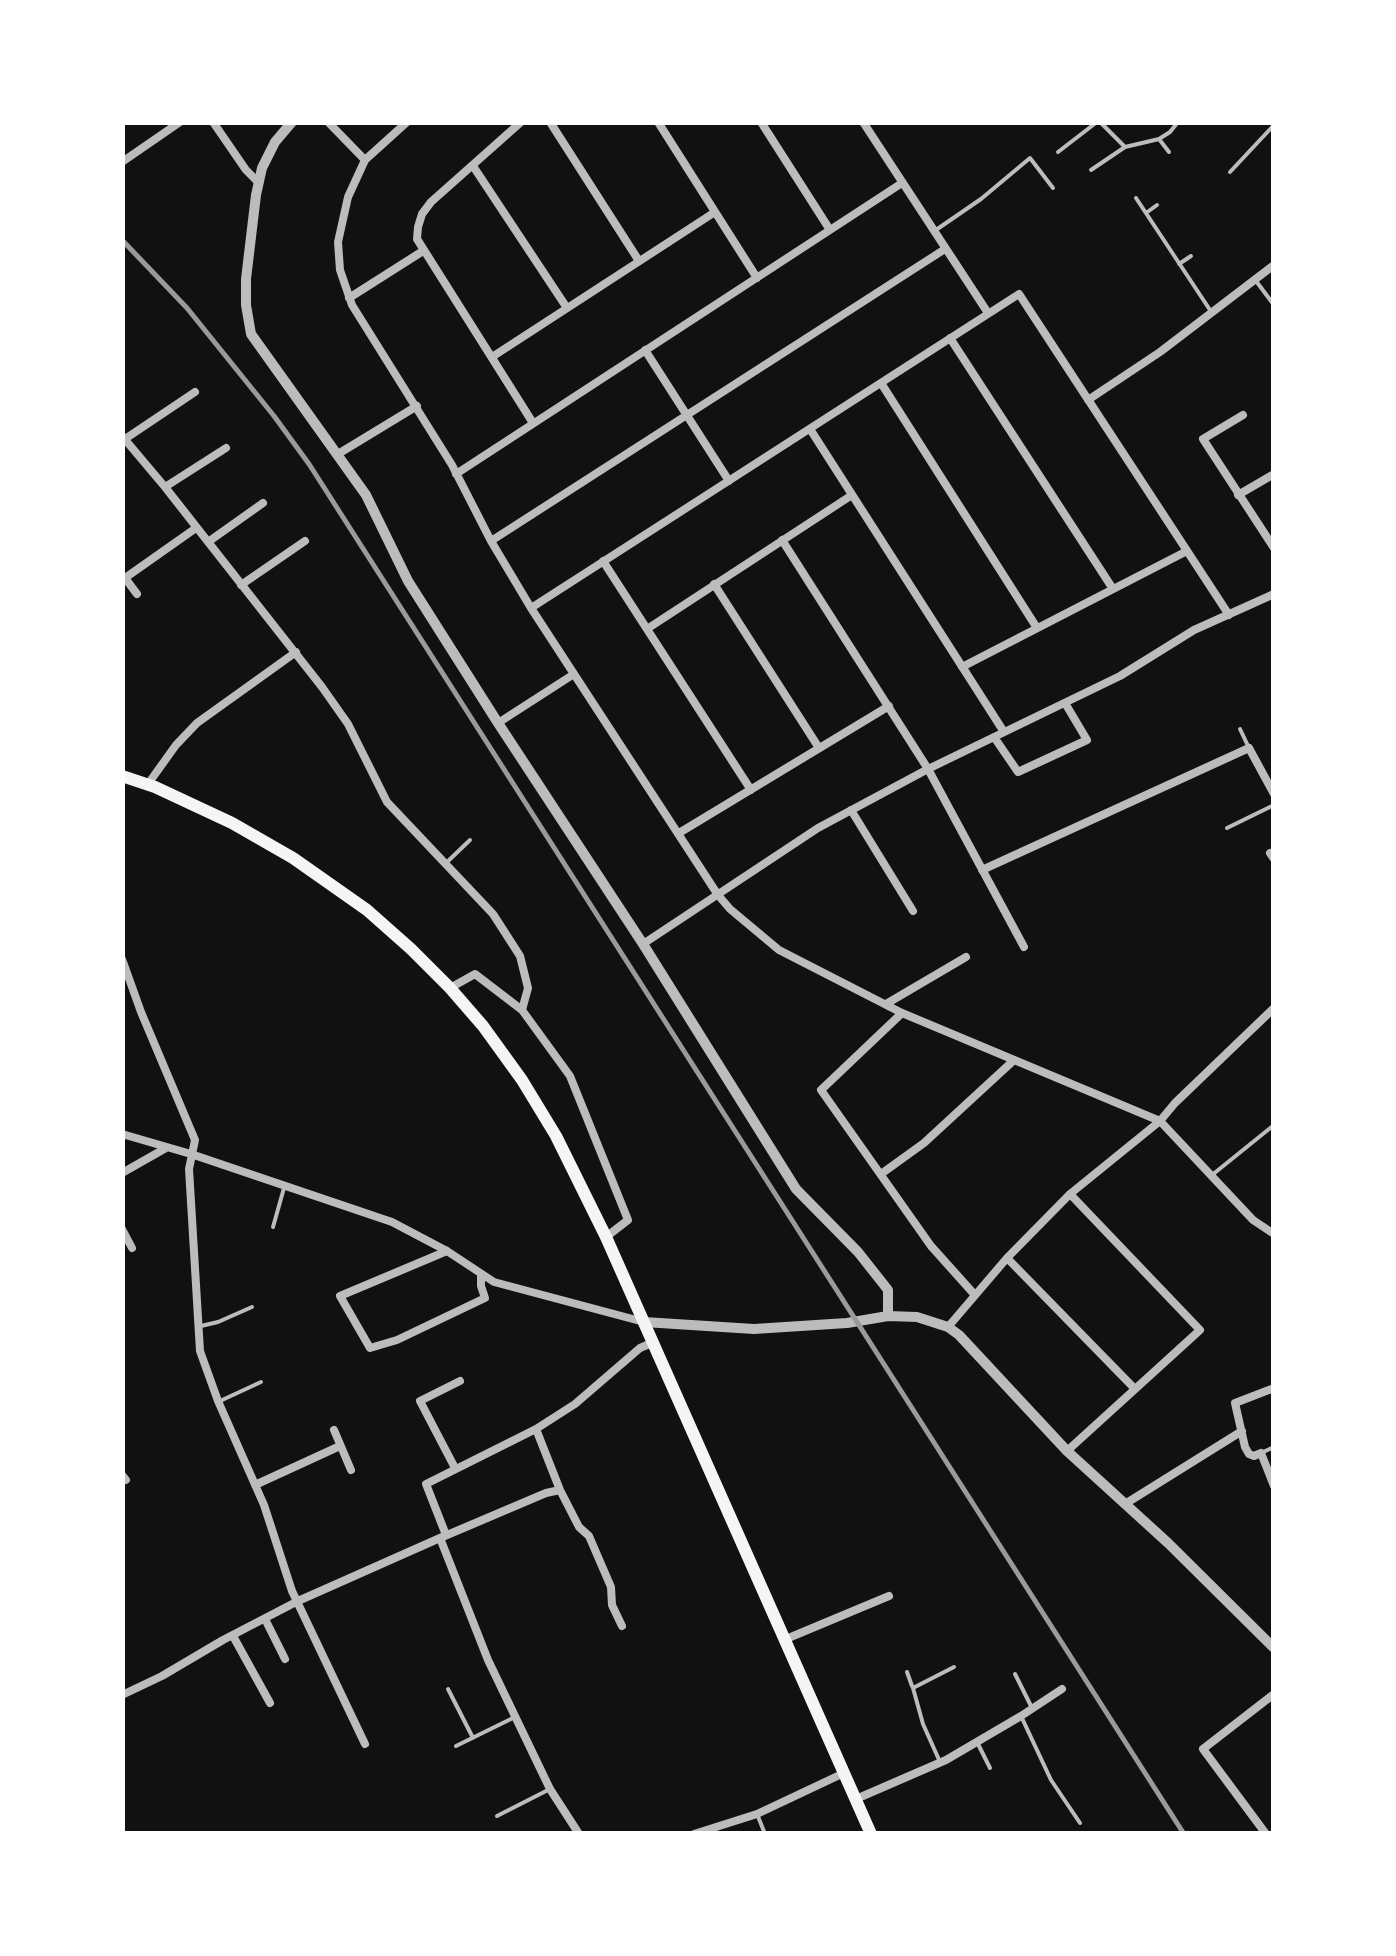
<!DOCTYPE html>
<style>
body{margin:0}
#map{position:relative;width:1396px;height:1956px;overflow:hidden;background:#111;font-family:"Fira Sans Condensed",sans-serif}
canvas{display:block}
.frame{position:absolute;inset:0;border:125px solid #fff;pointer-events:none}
</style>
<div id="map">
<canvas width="1396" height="1956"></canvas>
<div class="frame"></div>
</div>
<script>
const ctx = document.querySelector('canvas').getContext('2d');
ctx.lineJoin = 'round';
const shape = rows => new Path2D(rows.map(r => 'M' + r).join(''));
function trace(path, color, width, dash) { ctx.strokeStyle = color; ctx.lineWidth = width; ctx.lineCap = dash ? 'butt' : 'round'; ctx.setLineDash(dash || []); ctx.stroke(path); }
trace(shape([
 [1100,122,1125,147],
 [1159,139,1169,152],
 [1058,152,1097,122],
 [1091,170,1125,147,1159,139,1170,132,1178,122],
 [1230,172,1274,125],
 [1136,198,1212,313],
 [1146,213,1157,205],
 [933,232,981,199,1030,158,1053,188],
 [1179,264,1191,256],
 [1256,281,1274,305],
 [1240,729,1249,748],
 [1227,828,1274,805],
 [445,864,470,840],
 [1212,1175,1274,1125],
 [273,1227,284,1188],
 [201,1326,218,1322,252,1307],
 [220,1401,261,1382],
 [1261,1453,1274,1447],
 [907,1672,912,1686],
 [1015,1674,1032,1708],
 [448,1689,473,1738],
 [1021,1716,1051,1780,1080,1823],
 [977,1742,990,1768],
 [456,1746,515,1717],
 [940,1762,923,1724,913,1688,954,1667],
 [757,1814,765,1834],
 [497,1816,550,1789]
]), '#bcbcbc', 4);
trace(shape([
 [213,122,246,170,259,183],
 [328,122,365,160],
 [407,122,365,160,348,197,338,242,340,270,352,305,452,465,491,541,531,608,718,895,730,909,779,950,902,1013,1160,1121,1253,1220,1274,1234],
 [521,122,431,202,422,214,418,227,417,239,533,423],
 [550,122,639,261],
 [658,122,757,278],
 [761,122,830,230],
 [863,122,988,313],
 [122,162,180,122],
 [473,166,567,308],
 [349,298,423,251],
 [950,338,1113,589],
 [645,350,729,481],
 [492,357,715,212],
 [881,383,1037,628],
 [1088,400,1160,352,1274,265],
 [1243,415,1203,439,1274,548],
 [810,429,1004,732],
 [122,436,165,487,322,687,348,724,387,802,493,914,520,956,528,988,522,1010,475,974,450,988],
 [122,441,195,392],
 [338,454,417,406],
 [456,474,902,183],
 [165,487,226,448],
 [1238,495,1274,474],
 [782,540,928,769,1024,947],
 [491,541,945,249],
 [208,542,263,503],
 [603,561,751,790],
 [125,578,196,528],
 [125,578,137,594],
 [714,584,819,748],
 [241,585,305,541],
 [531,608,1019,294,1229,615],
 [647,629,852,495],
 [962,667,1187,551],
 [498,723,574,674],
 [994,737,1018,772,1087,740,1065,703],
 [148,784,176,745,197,723,296,652],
 [851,810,913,911],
 [679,833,889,706],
 [1270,853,1274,859],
 [982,870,1249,748,1274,794],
 [643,944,818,828,928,769,1120,676,1194,630,1274,594],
 [122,959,141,1012,195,1140,189,1169,200,1351,218,1401,264,1505,292,1591,365,1744],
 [886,1004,966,957],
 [522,1010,570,1076,628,1220,606,1237],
 [902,1013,821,1090,931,1246,974,1294],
 [122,1134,191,1154,392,1222,447,1251,494,1282,644,1322],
 [122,1173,166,1148],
 [881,1174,924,1143,1013,1061],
 [122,1229,132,1248],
 [447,1251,340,1296,370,1348,397,1340,485,1298,481,1286,481,1275],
 [1007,1258,1135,1389],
 [948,1327,1007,1258,1070,1194,1160,1121,1175,1103,1274,1008],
 [1274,1388,1235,1403,1245,1447,1249,1454,1254,1456,1261,1453,1274,1486],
 [536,1429,560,1490,579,1527,589,1536,611,1587,612,1605,622,1626],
 [334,1430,351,1470],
 [1067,1451,1200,1330,1070,1194],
 [455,1468,420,1401,460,1381],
 [122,1475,126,1480],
 [255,1485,340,1446],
 [1125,1504,1242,1431],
 [446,1535,426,1484,536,1429,575,1404,640,1348,654,1342],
 [440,1538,488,1660,550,1789,579,1834],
 [265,1619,285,1659],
 [233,1636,270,1703],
 [786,1639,889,1596],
 [122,1695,162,1676,223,1640,298,1601,440,1538,546,1493,560,1490],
 [856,1799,946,1760,1021,1716,1062,1689],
 [694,1834,757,1814,844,1773],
 [1266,1834,1203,1749,1274,1694]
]), '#bcbcbc', 8);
trace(shape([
 [292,122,275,142,262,168,256,195,246,279,246,305,251,334,366,495,408,581,498,723,643,944,796,1189,858,1252,888,1290,888,1316],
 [644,1322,754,1329,847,1323,888,1316,917,1317,948,1327,959,1335,1067,1451,1168,1543,1274,1648]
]), '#bcbcbc', 10);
trace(shape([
 [122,776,155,787,232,823,293,858,367,910,411,949,450,988,483,1026,522,1080,556,1136,606,1237,871,1834]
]), '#f5f5f5', 12);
trace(shape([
 [122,240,187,308,274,416,309,464,1184,1834]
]), '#9a9a9a', 5);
</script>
